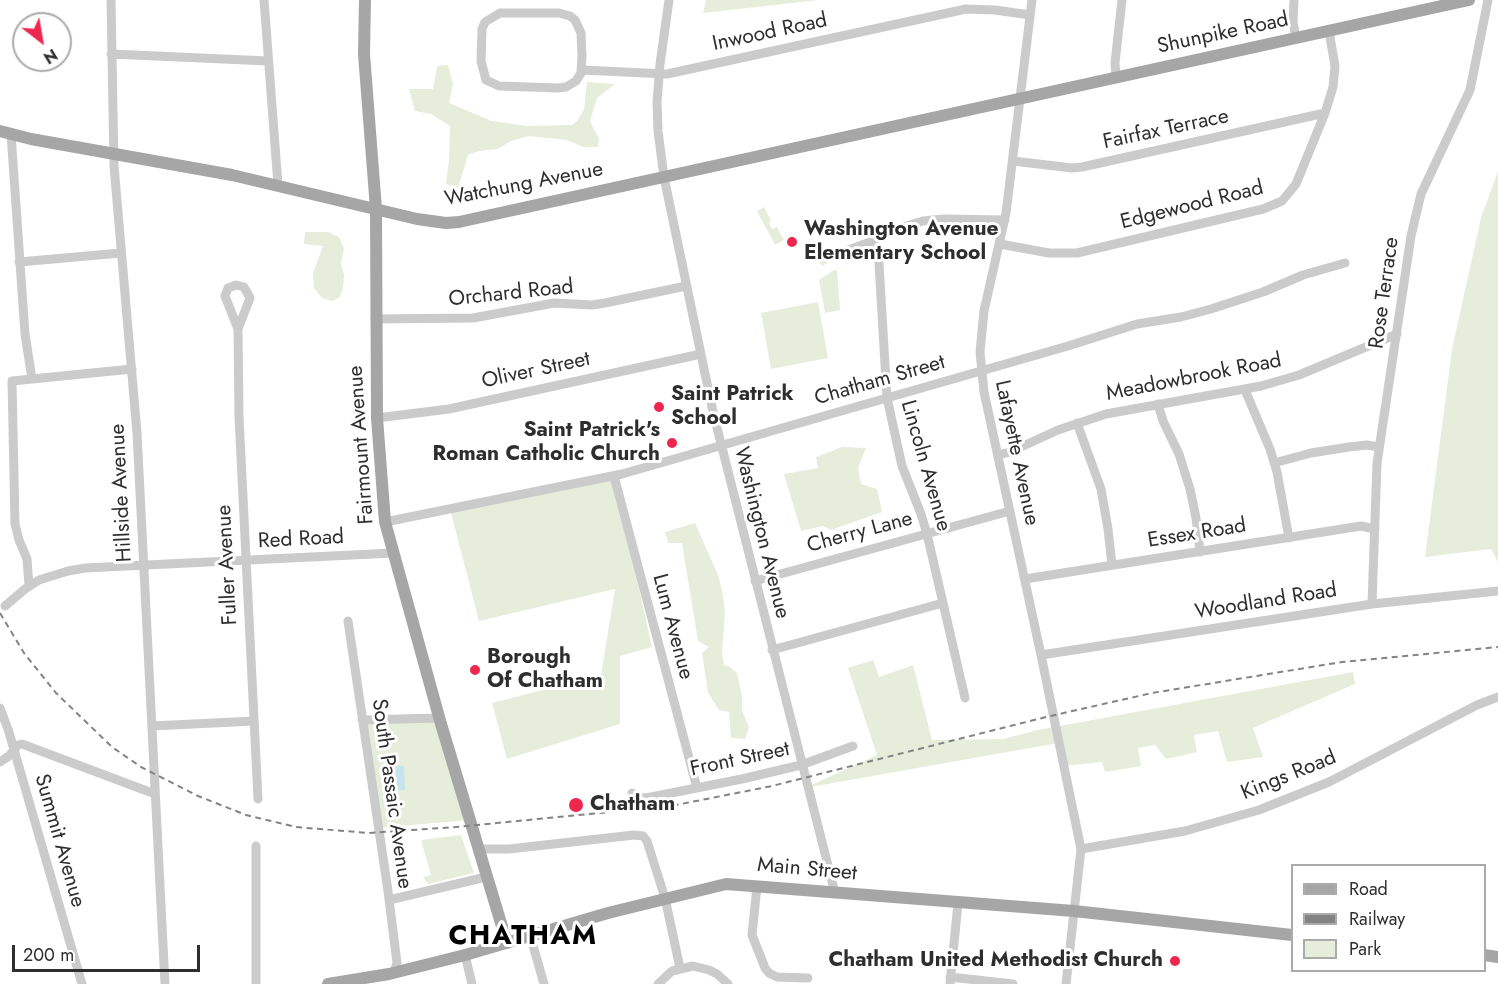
<!DOCTYPE html>
<style>
body{margin:0}
#map{position:relative;width:1498px;height:984px;overflow:hidden;background:#fff;font-family:Jost,sans-serif}
canvas{display:block}
.legend{position:absolute;left:1291px;top:864px;width:195px;height:108px;box-sizing:border-box;background:#fff;border:2px solid #ababab;margin:0;padding:8px 10px;list-style:none;font-size:18px;color:#2e2e2e}
.legend li{display:flex;align-items:center;gap:12px;height:30px}
.legend b{width:30px;border:2px solid #ababab}
.north{position:absolute;left:12px;top:12px;width:60px;height:60px;box-sizing:border-box;background:#fff;border:2px solid #ababab;border-radius:50%;rotate:149deg;font-size:16px;font-weight:700;line-height:24px;text-align:center;color:#2e2e2e}
.north::after{content:'';display:block;margin:auto;width:21px;height:27px;background:#ef274e;clip-path:polygon(50% 0,100% 100%,50% 72%,0 100%)}
.scale{position:absolute;left:12px;top:945px;width:188px;height:27px;box-sizing:border-box;border:3px solid #2e2e2e;border-top:0;padding-left:8px;font-size:18px;line-height:21px;white-space:nowrap;color:#2e2e2e;-webkit-text-stroke:4px #fff;paint-order:stroke}
</style>
<div id="map">
<canvas width="1498" height="984"></canvas>
<ul class="legend">
<li><b style="height:8px;background:#a6a6a6"></b>Road</li>
<li><b style="height:8px;background:#838383"></b>Railway</li>
<li><b style="height:16px;background:#e7eddb"></b>Park</li>
</ul>
<div class="north">N</div>
<div class="scale">200 m</div>
</div>
<script>
const ctx = document.querySelector('canvas').getContext('2d');
ctx.lineJoin = 'round';
function paint(path, color) { ctx.fillStyle = color; ctx.fill(path, 'evenodd'); }
const shape = rows => new Path2D(rows.map(r => 'M' + r).join(''));
function trace(path, color, width, dash) { ctx.strokeStyle = color; ctx.lineWidth = width; ctx.lineCap = dash ? 'butt' : 'round'; ctx.setLineDash(dash || []); ctx.stroke(path); }
function label(font, color, halo, rows, align = 'center') {
  ctx.font = font + ' Jost,sans-serif'; ctx.lineWidth = 6; ctx.setLineDash([]); ctx.textBaseline = 'middle'; ctx.strokeStyle = halo; ctx.fillStyle = color; for (const [text, x, y, turn = 0] of rows) {
    ctx.save(); ctx.translate(x, y); ctx.rotate((+turn || 0) * Math.PI / 180); ctx.textAlign = isNaN(turn) ? turn : align; if (halo) ctx.strokeText(text, 0, 0); ctx.fillText(text, 0, 0); ctx.restore();
  }
}
paint(shape([
 [706,0,819,0,703,13],
 [448,65,453,84,449,103,492,121,528,126,572,125,578,120,584,109,587,82,615,84,597,98,590,121,599,139,598,147,583,147,567,140,529,136,511,141,498,149,479,151,468,155,458,188,446,184,449,160,450,126,431,114,415,111,409,89,433,89,437,66],
 [1498,171,1498,562,1491,549,1425,557,1452,349,1481,218],
 [764,207,771,221,769,223,772,229,777,227,784,240,775,245,757,211],
 [305,232,328,232,339,237,344,248,341,263,344,275,343,288,340,297,332,301,322,298,314,288,313,273,323,246,304,244],
 [821,251,824,256,830,253,832,256,831,261,822,266,815,254],
 [834,270,837,270,840,310,825,313,819,280],
 [818,302,828,358,771,369,761,313],
 [842,447,866,448,858,468,861,484,877,489,882,512,831,530,823,526,801,531,784,474,818,468,816,457],
 [614,477,652,647,620,656,620,724,507,759,492,703,601,675,615,589,479,621,450,509],
 [695,523,718,575,722,590,725,612,722,653,724,665,730,667,737,673,742,696,742,710,749,728,745,739,731,738,729,712,719,710,708,693,702,653,709,647,698,641,682,543,668,543,665,532],
 [873,660,879,677,913,665,932,740,1003,739,1038,730,1353,672,1355,684,1253,728,1263,757,1227,762,1218,731,1194,735,1197,752,1166,759,1155,745,1138,748,1141,766,1105,772,1102,762,1063,766,1058,743,805,788,877,755,848,668],
 [439,718,469,820,377,828,361,720],
 [461,835,474,873,428,884,423,877,431,875,421,840]
]), '#e7eddb');
paint(shape([
 [382,766,404,766,405,790,395,790,394,779,383,778]
]), '#c6e3ee');
trace(shape([
 [111,0,114,166,137,433,165,984],
 [264,0,278,185],
 [669,0,660,64,657,102,658,131,664,177,713,412,835,893],
 [1032,0,1006,213,984,311,980,352,984,392,1041,655,1081,849,1066,984],
 [1294,0,1293,22,1296,38],
 [500,13,559,13,570,16,575,20,581,33,582,56,581,73,576,81,566,87,558,88,499,86,486,80,481,61,482,29,485,22,500,13],
 [111,54,268,61],
 [581,70,667,74,966,9,995,10,1030,15],
 [1116,78,1115,63,1122,0],
 [11,134,25,334,32,379],
 [1013,161,1072,168,1082,167,1325,113],
 [876,240,878,247,887,398,902,466,921,514,927,534,965,698],
 [1000,244,1049,253,1077,253,1263,209,1282,201,1296,184,1325,113,1333,87,1335,66,1329,31],
 [835,255,873,241,897,229,923,221,944,219,1005,220],
 [19,262,121,253],
 [375,319,473,318,554,303,592,305,605,303,686,286],
 [238,329,225,296,228,288,236,285,244,287,250,298,238,329,239,417,258,799],
 [1245,390,1270,449,1277,472,1289,538],
 [1158,404,1163,421,1179,454,1190,489,1196,518,1200,552],
 [377,418,449,409,701,354],
 [1077,423,1101,489,1108,529,1112,565],
 [998,455,1010,452,1058,430,1106,414,1261,386,1299,375,1397,334],
 [1274,463,1311,453,1349,447,1367,445,1379,447],
 [614,476,697,788],
 [385,522,622,474,1068,346,1137,324,1181,317,1211,309,1263,292,1303,275,1345,263],
 [1025,579,1361,526,1375,529],
 [755,581,1010,511],
 [29,586,27,559,19,540,15,524,12,381,132,369],
 [1372,604,1377,463,1411,236,1421,194,1470,90,1488,0],
 [5,606,25,589,39,580,68,571,85,568,393,553],
 [348,621,388,891,397,963,394,972],
 [772,650,943,603],
 [1041,655,1372,604,1498,591],
 [0,708,8,729,82,984],
 [362,720,439,718],
 [152,726,254,721],
 [0,762,9,756,18,745,22,744,155,794],
 [632,793,643,798,651,797,742,779,801,765,853,746],
 [478,849,509,849,634,835,643,836,647,841,665,898,680,968],
 [1081,849,1185,831,1259,810,1329,782,1477,705,1498,697],
 [757,886,752,935,765,968,769,973,777,977,808,978],
 [389,900,486,877],
 [530,935,544,984],
 [465,955,472,984],
 [950,977,1013,984],
 [256,984,256,846],
 [658,984,672,971,693,966,709,970,717,974,728,984],
 [950,984,958,903]
]), '#cbcbcb', 9);
trace(shape([
 [365,0,364,54,376,209,377,418,385,522,441,724,507,943],
 [0,131,31,139,232,175,417,219,446,223,459,222,1469,0],
 [1484,955,1498,957],
 [328,984,389,974,465,955,608,913,726,884,1074,911,1292,935]
]), '#a6a6a6', 12);
trace(shape([
 [0,613,24,653,56,693,112,747,141,767,198,796,246,815,296,827,368,833,456,827,671,806,772,786,1046,717,1152,693,1342,662,1498,647]
]), '#838383', 2, [6, 4.5]);
for (const [x, y, r, color] of [
 [792,242,6,"#ef274e"],
 [659,407,6,"#ef274e"],
 [672,443,6,"#ef274e"],
 [475,670,6,"#ef274e"],
 [576,805,8,"#ef274e"],
 [1175,961,6,"#ef274e"]
]) { const dot = new Path2D(); dot.arc(x, y, r, 0, 2 * Math.PI); ctx.fillStyle = color; ctx.fill(dot); trace(dot, '#fff', 2); }
label('21px', '#2e2e2e', '#fff', [
 ["Inwood Road",770,33,-12],
 ["Shunpike Road",1223,34,-12],
 ["Fairfax Terrace",1166,130,-12],
 ["Watchung Avenue",524,185,-11],
 ["Edgewood Road",1192,206,-14],
 ["Rose Terrace",1385,293,-82],
 ["Orchard Road",511,294,-6],
 ["Oliver Street",536,371,-12],
 ["Meadowbrook Road",1194,378,-11],
 ["Chatham Street",880,381,-16],
 ["Fairmount Avenue",362,445,-94],
 ["Lafayette Avenue",1016,453,78],
 ["Lincoln Avenue",925,466,74],
 ["Hillside Avenue",122,493,-93],
 ["Washington Avenue",761,533,76],
 ["Cherry Lane",860,533,-15],
 ["Essex Road",1197,534,-9],
 ["Red Road",301,540,-3],
 ["Fuller Avenue",228,565,-93],
 ["Woodland Road",1266,602,-9],
 ["Lum Avenue",672,627,75],
 ["Front Street",740,760,-12],
 ["Kings Road",1289,776,-22],
 ["South Passaic Avenue",391,794,82],
 ["Summit Avenue",59,841,74],
 ["Main Street",807,870,5]
]);
label('bold 21px', '#2e2e2e', '#fff', [
 ["Washington Avenue",804,230],
 ["Elementary School",804,254],
 ["Saint Patrick",671,395],
 ["School",671,419],
 ["Saint Patrick's",660,431,"right"],
 ["Roman Catholic Church",660,455,"right"],
 ["Borough",487,658],
 ["Of Chatham",487,682],
 ["Chatham",590,805],
 ["Chatham United Methodist Church",1163,961,"right"]
], 'left');
ctx.letterSpacing = '1.5px';
label('bold 27px', '#000', '#fff', [
 ["CHATHAM",523,937]
]);
ctx.letterSpacing = '0px';
</script>
